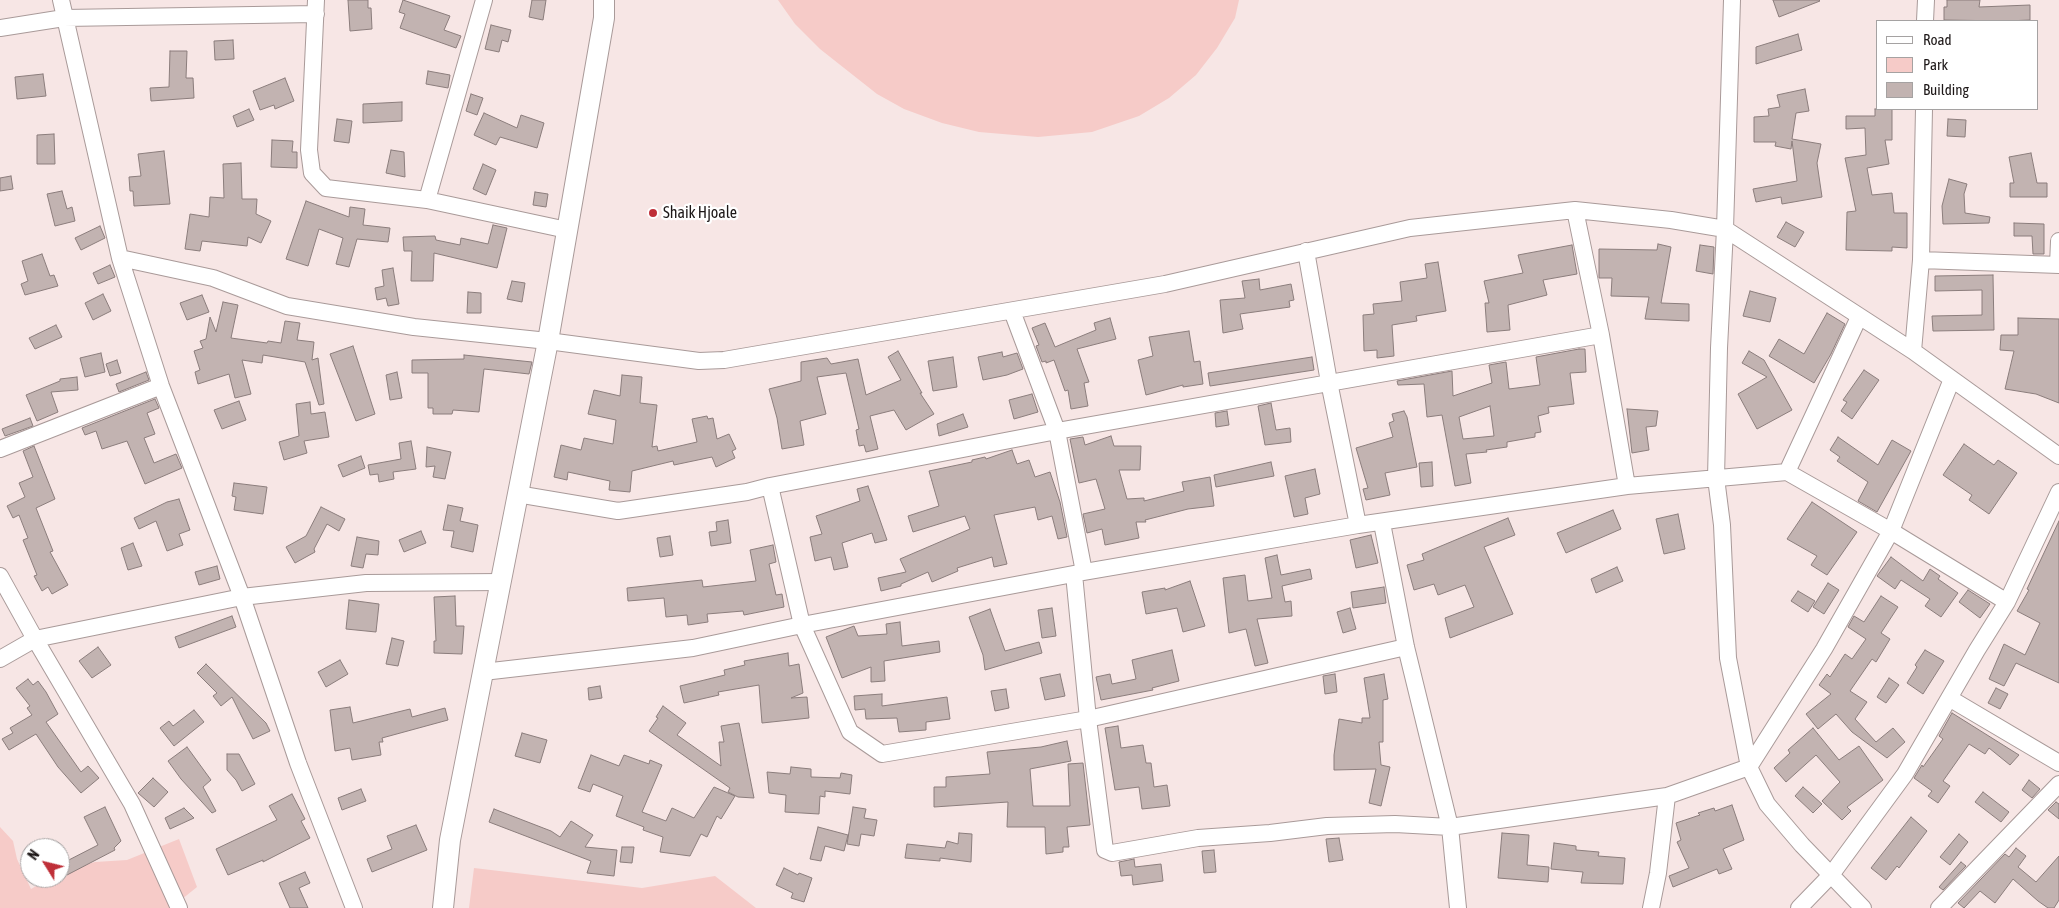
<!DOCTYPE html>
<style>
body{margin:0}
#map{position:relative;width:2059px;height:908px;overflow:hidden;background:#f7e6e5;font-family:"Asap Condensed",sans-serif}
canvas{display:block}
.legend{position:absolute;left:1876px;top:20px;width:162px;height:90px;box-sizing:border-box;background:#fff;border:1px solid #a5a2a2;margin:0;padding:6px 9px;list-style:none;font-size:15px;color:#1d1717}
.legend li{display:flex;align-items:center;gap:10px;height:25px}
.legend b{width:25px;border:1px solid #a5a2a2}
.north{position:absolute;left:20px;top:838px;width:50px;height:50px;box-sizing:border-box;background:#fff;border:1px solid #a5a2a2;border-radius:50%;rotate:306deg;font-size:14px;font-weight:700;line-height:20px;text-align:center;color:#1d1717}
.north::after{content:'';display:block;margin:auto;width:18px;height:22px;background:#bf2f38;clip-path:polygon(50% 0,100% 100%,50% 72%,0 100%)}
</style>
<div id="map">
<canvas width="2059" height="908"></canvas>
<ul class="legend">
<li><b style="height:6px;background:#fff"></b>Road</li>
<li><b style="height:14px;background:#f6cbc8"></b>Park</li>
<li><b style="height:14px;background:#c2b3b1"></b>Building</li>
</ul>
<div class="north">N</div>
</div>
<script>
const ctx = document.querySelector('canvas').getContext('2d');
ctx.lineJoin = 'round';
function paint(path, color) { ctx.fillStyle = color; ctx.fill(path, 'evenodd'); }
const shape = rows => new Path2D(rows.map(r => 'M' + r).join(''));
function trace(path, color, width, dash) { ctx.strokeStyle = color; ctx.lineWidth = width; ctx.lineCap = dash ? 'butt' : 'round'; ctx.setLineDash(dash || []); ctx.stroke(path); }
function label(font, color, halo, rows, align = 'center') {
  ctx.font = font + ' "Asap Condensed",sans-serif'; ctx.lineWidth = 4.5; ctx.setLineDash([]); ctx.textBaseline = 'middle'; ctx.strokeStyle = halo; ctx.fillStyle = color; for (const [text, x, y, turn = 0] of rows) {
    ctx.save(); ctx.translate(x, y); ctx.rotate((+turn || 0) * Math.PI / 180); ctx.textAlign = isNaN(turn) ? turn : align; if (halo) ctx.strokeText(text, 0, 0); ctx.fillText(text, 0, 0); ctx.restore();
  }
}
paint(shape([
 [778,0,1239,0,1235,18,1217,48,1196,75,1169,98,1139,116,1092,132,1038,137,979,132,942,123,904,109,877,94,820,49,795,24],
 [0,827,13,841,17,859,31,889,50,878,60,878,60,872,95,862,127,860,179,839,197,887,171,908,0,908],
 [474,868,642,888,715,876,756,908,469,908]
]), '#f6cbc8');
const building = shape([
 [348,0,368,0,368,8,371,8,372,29,350,31,348,0],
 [403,0,450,16,444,30,461,36,456,48,400,28,405,14,399,12,403,0],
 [532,0,546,0,543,20,529,17,532,0],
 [1773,0,1819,0,1820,1,1779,17,1773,0],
 [1947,0,1980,0,1979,7,2030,5,2030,20,2007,21,1944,20,1944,7,1947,7,1947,0],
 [491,25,511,30,508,42,502,40,499,52,485,49,491,25],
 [1798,34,1802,50,1756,64,1756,47,1798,34],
 [233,40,234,59,215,60,214,41,233,40],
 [170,51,187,51,186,78,193,78,194,98,151,101,150,88,169,87,170,51],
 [428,71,450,75,448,88,426,84,428,71],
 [43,74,46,96,17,99,15,77,43,74],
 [285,78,294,101,275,109,274,105,260,110,253,91,285,78],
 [1805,89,1809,111,1796,113,1792,139,1821,144,1817,163,1822,197,1782,204,1781,197,1756,202,1753,189,1797,181,1792,141,1791,149,1775,146,1776,142,1754,142,1754,117,1769,116,1768,109,1780,107,1777,95,1805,89],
 [471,94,483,98,477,115,466,111,471,94],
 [402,102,402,121,363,123,363,104,402,102],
 [249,109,254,120,237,127,233,116,249,109],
 [1875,109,1892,109,1892,140,1885,140,1889,164,1867,168,1872,195,1892,193,1894,213,1907,213,1907,248,1892,247,1892,251,1846,250,1847,212,1856,211,1845,158,1866,155,1865,128,1846,129,1846,116,1875,116,1875,109],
 [484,113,517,128,521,115,544,123,537,148,500,137,496,145,474,135,484,113],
 [337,119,352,121,349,143,334,141,337,119],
 [1948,119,1966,120,1965,137,1947,136,1948,119],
 [54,134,55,164,37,164,37,135,54,134],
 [272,140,293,141,292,152,297,152,297,168,271,167,272,140],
 [391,150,404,152,405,177,386,173,391,150],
 [164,151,170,204,134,206,133,191,130,191,129,177,141,176,138,154,164,151],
 [2031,153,2037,183,2047,183,2047,197,2010,197,2010,183,2014,183,2009,157,2031,153],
 [241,163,242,199,257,199,256,214,271,221,261,243,248,237,247,246,202,241,200,251,185,249,190,214,209,217,210,197,224,198,223,164,241,163],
 [483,164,496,170,486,195,473,189,483,164],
 [11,176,13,189,0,191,0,178,11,176],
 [1949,179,1967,184,1964,194,1965,213,1990,217,1989,223,1943,224,1942,206,1949,179],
 [62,191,67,209,72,207,75,221,55,226,47,194,62,191],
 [535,192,548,194,546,207,533,205,535,192],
 [306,201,349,217,350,207,365,209,363,225,390,228,388,242,357,239,349,267,336,264,343,238,319,229,308,266,286,259,306,201],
 [1786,222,1804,232,1795,247,1777,237,1786,222],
 [2014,223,2044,224,2044,254,2033,254,2032,236,2014,236,2014,223],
 [493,225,507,228,497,268,434,253,433,281,411,281,412,251,404,251,403,237,435,236,436,240,460,245,461,238,488,244,493,225],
 [100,226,105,238,81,250,75,238,100,226],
 [1658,244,1671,247,1661,303,1689,304,1689,321,1645,319,1649,297,1611,296,1612,278,1599,278,1599,249,1657,250,1658,244],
 [1572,245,1577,274,1543,280,1547,295,1508,305,1510,330,1487,332,1485,303,1489,303,1484,281,1523,273,1518,255,1572,245],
 [1700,245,1714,247,1713,274,1696,271,1700,245],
 [42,254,50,276,54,275,58,286,25,295,21,284,28,281,22,261,42,254],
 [1438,262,1446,311,1416,316,1417,321,1392,325,1394,356,1377,358,1377,350,1364,351,1363,315,1374,314,1373,304,1402,301,1400,282,1427,278,1425,264,1438,262],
 [110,265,115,277,98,284,93,273,110,265],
 [393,268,399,304,388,306,386,298,377,300,375,288,384,286,382,270,393,268],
 [1993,275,1994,330,1933,331,1932,316,1982,315,1982,290,1935,291,1935,276,1993,275],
 [1259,279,1260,290,1291,284,1294,300,1289,301,1290,307,1240,314,1243,329,1223,333,1220,300,1245,298,1242,281,1259,279],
 [512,281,525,283,522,302,507,299,512,281],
 [1750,291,1776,298,1770,322,1743,316,1750,291],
 [468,292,481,293,481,313,467,313,468,292],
 [103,294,111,311,93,320,85,303,103,294],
 [202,295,209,312,187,320,180,303,202,295],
 [223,302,238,305,231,338,267,343,268,341,281,343,285,321,300,323,297,340,314,342,312,360,318,358,324,404,319,405,305,362,263,355,262,363,242,360,251,394,235,398,229,374,198,384,195,372,200,370,194,351,203,348,200,341,206,339,210,317,216,332,223,302],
 [1827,313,1845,324,1831,354,1814,383,1769,356,1779,339,1804,354,1827,313],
 [1110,318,1116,339,1077,349,1089,382,1084,383,1088,406,1071,409,1068,390,1065,391,1054,360,1046,363,1046,361,1042,362,1036,346,1039,345,1032,328,1045,323,1055,347,1096,330,1094,323,1110,318],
 [2018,318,2059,319,2059,403,2036,394,2005,389,2014,351,2000,350,2001,335,2018,335,2018,318],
 [56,325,62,337,35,349,29,338,56,325],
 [1189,331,1194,362,1200,361,1203,384,1183,387,1183,385,1146,395,1138,360,1153,356,1149,337,1189,331],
 [353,346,375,414,356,421,330,354,353,346],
 [1579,349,1585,349,1586,372,1570,373,1574,404,1548,407,1549,413,1538,416,1541,432,1535,433,1535,437,1507,442,1507,447,1486,450,1487,452,1466,454,1471,483,1455,486,1442,415,1427,417,1424,384,1398,385,1397,381,1452,371,1453,396,1492,383,1489,365,1506,362,1509,389,1540,385,1536,357,1579,349],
 [1490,406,1494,436,1463,439,1459,417,1490,406],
 [898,351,922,393,920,393,934,414,906,430,894,410,870,416,878,449,866,452,864,445,859,446,856,430,859,429,846,373,817,377,826,414,800,421,804,445,782,449,777,418,769,389,801,381,801,362,827,358,831,364,858,359,866,395,901,380,888,357,898,351],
 [1749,351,1764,360,1792,410,1757,429,1738,394,1767,377,1742,363,1749,351],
 [1002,352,1003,357,1017,353,1023,369,1007,375,983,380,978,357,1002,352],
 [101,353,105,372,85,377,80,358,101,353],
 [464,355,532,362,529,374,484,369,479,412,453,410,452,414,433,414,433,408,428,408,428,373,412,373,412,360,464,359,464,355],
 [953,357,957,387,933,391,928,361,953,357],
 [1312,357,1314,370,1210,386,1208,373,1312,357],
 [117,360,121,373,110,376,106,364,117,360],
 [1864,370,1879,380,1852,419,1841,411,1847,402,1843,400,1864,370],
 [146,372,149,380,119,392,116,384,146,372],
 [397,372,402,398,390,400,386,375,397,372],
 [622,375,642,377,640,403,657,405,652,447,657,446,658,451,697,442,692,419,707,416,708,419,713,418,717,439,729,434,736,449,732,451,735,458,716,467,712,457,674,465,673,461,632,471,630,492,609,490,610,481,568,472,567,480,554,477,561,445,581,450,584,438,613,444,616,420,588,414,594,390,620,396,622,375],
 [77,377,78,390,51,392,58,412,37,421,26,395,60,381,60,379,77,377],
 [1032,394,1038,412,1014,419,1009,400,1032,394],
 [155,399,159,408,147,413,155,434,144,438,154,463,176,454,182,468,145,484,127,441,102,449,96,431,85,435,82,428,155,399],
 [239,401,246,420,222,429,214,410,239,401],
 [310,402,311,414,325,412,329,437,304,441,307,453,284,460,279,442,299,436,296,404,310,402],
 [1271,403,1276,430,1290,428,1291,442,1265,445,1258,406,1271,403],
 [1627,409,1658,411,1656,426,1646,427,1649,450,1632,453,1627,409],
 [1227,411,1229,425,1216,427,1215,413,1227,411],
 [1404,411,1407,417,1417,467,1385,473,1390,495,1366,500,1363,489,1368,488,1356,448,1393,437,1389,423,1394,421,1392,414,1404,411],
 [963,414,968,427,939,436,937,424,963,414],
 [30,418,33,426,5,436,2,429,30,418],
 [1111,436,1114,446,1141,446,1140,470,1119,470,1127,499,1144,498,1144,501,1184,491,1182,482,1210,477,1214,506,1188,509,1145,520,1146,522,1136,522,1139,538,1105,545,1102,529,1087,533,1083,514,1105,509,1096,479,1079,483,1070,439,1083,437,1085,445,1111,436],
 [1838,437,1878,465,1892,440,1911,451,1877,512,1858,501,1868,482,1837,461,1840,457,1830,450,1838,437],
 [411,441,416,469,393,472,394,479,379,482,378,474,370,475,368,465,401,459,399,443,411,441],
 [1964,444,1994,465,1998,460,2017,473,1989,514,1969,500,1972,495,1943,475,1964,444],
 [34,446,55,499,36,508,53,551,50,552,68,585,52,594,48,587,42,591,34,576,37,575,23,540,28,538,19,515,13,518,7,506,25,497,19,483,33,477,23,451,34,446],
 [427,447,451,452,445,479,433,477,435,466,426,467,427,447],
 [1012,450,1017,464,1029,460,1035,477,1050,472,1060,502,1067,537,1058,539,1052,516,1038,520,1035,507,994,515,1007,564,994,567,992,557,957,568,958,571,932,582,928,572,901,584,901,586,881,591,878,578,906,572,900,559,970,529,965,516,913,532,908,516,939,506,929,471,972,462,972,460,985,457,986,459,1012,450],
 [361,456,365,468,343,477,338,465,361,456],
 [1271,462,1274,476,1216,487,1214,475,1271,462],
 [1432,462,1433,486,1421,487,1419,463,1432,462],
 [1315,469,1320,494,1305,498,1308,514,1294,517,1285,476,1315,469],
 [234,483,267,487,263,514,234,510,236,497,232,496,234,483],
 [868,486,887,540,875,543,872,533,842,543,848,567,834,570,831,557,815,561,810,537,822,534,816,516,860,501,857,489,868,486],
 [179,499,190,530,179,534,183,545,167,551,156,521,139,529,134,518,167,502,179,499],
 [1812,502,1857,532,1827,575,1811,565,1817,556,1787,539,1812,502],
 [448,505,463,508,460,521,478,525,473,552,451,547,454,531,443,530,448,505],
 [321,507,345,519,339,531,327,524,314,549,315,552,295,563,286,547,306,536,321,507],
 [1613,510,1621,529,1566,553,1557,533,1613,510],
 [1678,514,1685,549,1664,554,1656,519,1678,514],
 [1508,518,1515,535,1484,547,1513,614,1450,638,1445,618,1474,607,1465,585,1438,595,1434,584,1414,590,1407,565,1424,560,1422,554,1508,518],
 [728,520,731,543,711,546,709,532,717,531,716,522,728,520],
 [2059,521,2059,683,2016,663,2004,686,1989,679,2004,644,2025,655,2040,623,2017,611,2029,590,2027,589,2059,521],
 [421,531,426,543,404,552,399,540,421,531],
 [1371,535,1378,563,1356,568,1350,540,1371,535],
 [670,536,673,555,660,557,657,538,670,536],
 [357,537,379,541,378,555,366,554,363,568,351,566,357,537],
 [133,543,142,566,128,570,121,548,133,543],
 [773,545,776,562,769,564,776,595,782,594,784,607,744,615,743,611,707,614,708,622,688,625,687,615,666,617,664,598,628,601,627,588,702,580,703,587,756,581,750,550,773,545],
 [1277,555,1281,575,1310,569,1312,579,1282,586,1285,602,1291,601,1292,616,1257,619,1268,663,1255,666,1246,629,1229,633,1223,578,1245,575,1248,601,1272,598,1265,558,1277,555],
 [1891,557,1923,581,1930,569,1940,576,1938,579,1958,593,1941,617,1925,606,1930,599,1901,580,1895,589,1877,576,1891,557],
 [217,566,220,579,199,585,195,572,217,566],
 [1617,567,1623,581,1596,593,1591,579,1617,567],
 [1190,581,1205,626,1183,632,1177,608,1146,614,1142,592,1165,588,1165,590,1190,581],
 [1828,583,1839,590,1824,614,1813,607,1828,583],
 [1384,587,1386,603,1353,608,1351,592,1384,587],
 [1968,590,1990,604,1980,618,1959,602,1968,590],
 [1798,591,1815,601,1808,612,1791,601,1798,591],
 [455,596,456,626,464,626,462,654,434,653,434,641,436,641,434,597,455,596],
 [1881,596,1898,607,1881,633,1890,639,1876,662,1872,659,1850,691,1867,702,1855,719,1876,742,1893,728,1905,742,1887,758,1852,732,1836,714,1818,729,1806,714,1831,694,1819,685,1827,674,1830,677,1845,654,1852,659,1866,639,1848,627,1854,616,1864,622,1881,596],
 [349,600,379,604,376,632,346,629,349,600],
 [1052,608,1056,636,1042,638,1038,610,1052,608],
 [1350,608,1356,629,1343,633,1337,612,1350,608],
 [990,609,1005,651,1039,642,1042,653,985,670,983,655,969,617,990,609],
 [232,616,236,627,179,648,175,637,232,616],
 [900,622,902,646,939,641,940,652,884,661,885,681,871,682,871,667,842,678,826,637,854,626,858,636,887,634,886,624,900,622],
 [392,638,404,641,398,666,386,664,392,638],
 [98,647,111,665,92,678,79,661,98,647],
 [1172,650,1179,681,1152,688,1153,690,1101,700,1096,677,1110,674,1112,684,1136,679,1132,660,1172,650],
 [1925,650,1944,661,1923,694,1907,683,1917,667,1915,665,1925,650],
 [788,653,789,666,799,664,803,693,791,698,807,697,809,718,762,723,759,685,718,692,719,695,684,703,680,686,725,675,724,670,745,665,744,661,788,653],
 [340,660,348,674,326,687,318,672,340,660],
 [206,664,266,723,270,731,253,739,232,697,221,706,213,696,217,693,197,673,206,664],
 [1060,674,1065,696,1045,700,1040,678,1060,674],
 [1335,674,1337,692,1325,694,1323,676,1335,674],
 [1384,674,1388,699,1383,700,1383,742,1379,742,1381,765,1390,767,1381,806,1369,803,1376,769,1334,770,1334,755,1339,719,1362,723,1362,718,1370,718,1364,678,1384,674],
 [1889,678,1899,685,1886,703,1877,697,1889,678],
 [28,679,33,685,38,681,46,692,58,714,46,722,81,772,88,766,99,778,81,793,58,767,36,734,9,750,2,739,13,733,10,728,32,715,27,708,30,706,16,688,28,679],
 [600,686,602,698,589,700,588,688,600,686],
 [1996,688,2008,694,2000,709,1988,703,1996,688],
 [1006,689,1009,708,995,711,991,691,1006,689],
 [882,694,882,706,947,697,950,719,926,722,926,730,899,732,897,718,866,719,865,709,855,710,854,696,882,694],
 [663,706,686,723,677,735,721,766,719,742,724,742,721,726,739,723,754,798,738,797,728,792,730,788,649,731,658,718,656,717,663,706],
 [350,707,353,723,410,709,412,717,445,708,448,720,382,738,383,742,379,742,381,755,352,760,350,748,335,751,330,710,350,707],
 [194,710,204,722,174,746,160,728,169,721,173,726,194,710],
 [1952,713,2019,755,2010,765,1989,748,1985,754,1969,744,1943,781,1950,786,1938,803,1928,796,1932,791,1914,778,1922,765,1923,767,1943,739,1939,736,1952,713],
 [1118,726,1121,748,1143,745,1146,763,1151,763,1154,787,1167,785,1170,806,1142,809,1139,787,1115,790,1105,728,1118,726],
 [1813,728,1839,760,1859,746,1883,780,1847,807,1851,811,1842,820,1822,801,1840,782,1816,755,1786,782,1774,768,1790,753,1788,750,1813,728],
 [522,733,547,740,540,763,515,756,522,733],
 [1067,741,1071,761,1030,769,1033,806,1070,806,1068,764,1083,763,1090,825,1067,827,1069,847,1063,847,1063,852,1046,854,1045,827,1007,827,1008,802,934,807,934,787,946,787,946,777,990,774,987,752,1041,747,1067,741],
 [187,747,211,780,203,787,216,811,212,813,181,779,168,761,187,747],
 [227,754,239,754,255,784,242,791,236,780,227,770,227,754],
 [591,755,619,766,624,755,649,764,650,760,662,765,642,812,666,821,672,808,694,818,714,787,735,796,721,819,717,816,707,837,701,834,690,856,660,852,663,837,643,830,644,827,616,816,623,796,593,784,590,792,578,788,591,755],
 [791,767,811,769,811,777,840,778,841,773,852,775,850,794,825,791,825,797,820,796,819,814,785,812,786,795,769,793,767,772,790,774,791,767],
 [153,778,168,792,154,807,138,793,153,778],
 [2029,780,2040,789,2032,798,2022,790,2029,780],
 [1803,787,1822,804,1813,813,1795,796,1803,787],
 [361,789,366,801,342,810,338,798,361,789],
 [1983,792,2009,812,2001,822,1975,802,1983,792],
 [292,794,305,819,301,821,310,838,263,862,263,860,228,875,216,849,277,820,269,806,292,794],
 [2056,802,2059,804,2059,819,2048,810,2056,802],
 [1732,805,1744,840,1723,849,1732,869,1719,874,1717,869,1673,887,1669,876,1689,868,1677,842,1681,840,1676,823,1700,815,1698,813,1714,808,1715,811,1732,805],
 [105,807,121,841,114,848,115,850,67,875,61,864,98,845,84,817,105,807],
 [853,807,866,809,864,818,877,820,874,836,861,834,859,846,847,844,853,807],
 [184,808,194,818,170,829,165,818,184,808],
 [494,809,551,831,560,837,571,821,593,835,585,847,617,850,614,876,587,873,591,861,489,822,494,809],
 [1911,817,1927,831,1899,868,1897,866,1886,880,1871,868,1911,817],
 [416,825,427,850,372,872,367,859,392,849,387,836,416,825],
 [818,827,848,835,844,851,825,846,821,861,810,859,818,827],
 [959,833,972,834,971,862,940,858,940,861,905,858,907,844,945,848,947,841,958,844,959,833],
 [1502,833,1529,835,1527,865,1549,867,1548,882,1498,878,1502,833],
 [1959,834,1968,842,1950,865,1940,857,1959,834],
 [1339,838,1343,860,1329,862,1326,839,1339,838],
 [1554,843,1576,846,1576,850,1599,852,1598,856,1625,858,1623,884,1581,883,1583,872,1551,869,1554,843],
 [622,847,634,847,632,863,620,862,622,847],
 [2016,848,2026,856,2018,867,2036,882,2059,856,2059,900,2054,908,2048,908,2038,901,2013,879,1995,903,1980,891,1964,908,1958,903,2005,854,2009,857,2016,848],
 [1214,850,1216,872,1204,873,1202,851,1214,850],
 [1134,859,1135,867,1161,864,1163,881,1133,885,1132,875,1121,876,1119,862,1134,859],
 [1961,862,1966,866,1943,890,1939,887,1961,862],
 [784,868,798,875,799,873,812,878,804,902,791,898,793,893,776,885,784,868],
 [305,872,310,883,299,888,308,908,290,908,279,883,305,872]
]);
paint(building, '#c2b3b1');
trace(building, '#8b7d7c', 1);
const minor = shape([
 [61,0,120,258,161,386,242,597,298,763,354,908],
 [316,0,309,150,312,173,326,188,427,200,567,230],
 [1732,0,1725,229,1913,351,2059,456],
 [1925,21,1926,0],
 [0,28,64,18,316,14],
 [427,200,484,0],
 [1575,210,1601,335,1627,486],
 [1306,251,1329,382,1358,525],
 [120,258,213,278,287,306,414,327,548,341,699,361,724,360,1165,284,1410,228,1575,210,1671,220,1725,229,1719,348,1716,478,1722,525,1728,658,1749,767,1767,804,1802,845,1863,908],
 [1921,260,2059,265],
 [2058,265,2059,241],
 [1012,311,1057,431,1084,572],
 [1913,351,1921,260,1924,109],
 [0,449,161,386],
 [1787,472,1891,531,2007,602],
 [770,486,802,625,850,732,882,754,1088,719,1406,647],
 [517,494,618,511,747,492,770,486,1057,431,1601,335],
 [1382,523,1406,647,1450,827,1458,908],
 [1074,574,1088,719,1105,850,1112,853,1198,838,1270,833,1327,826,1395,824,1450,827,1667,796,1749,767,1824,649,1891,531,1952,379],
 [0,576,35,639,132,804,179,908],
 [0,659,35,639,242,597,366,583,502,582],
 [483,672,693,648,802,625,1084,572,1358,525,1627,486,1787,472,1859,317],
 [1949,698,2059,763],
 [1651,908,1658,873,1667,796],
 [1799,908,1831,875,1905,774,1977,650,2007,602,2059,492],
 [1939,908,2059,784]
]);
const tertiary = shape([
 [443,908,450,840,548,341,604,18,604,0]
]);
trace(minor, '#a99a99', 18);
trace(tertiary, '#a99a99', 22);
trace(minor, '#fff', 16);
trace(tertiary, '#fff', 20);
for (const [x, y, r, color] of [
 [653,213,5,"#bf2f38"]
]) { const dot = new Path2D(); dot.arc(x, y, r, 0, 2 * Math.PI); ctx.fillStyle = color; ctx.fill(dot); trace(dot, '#fff', 2); }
label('16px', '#1d1717', '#fff', [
 ["Shaik Hjoale",663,213]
], 'left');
</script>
